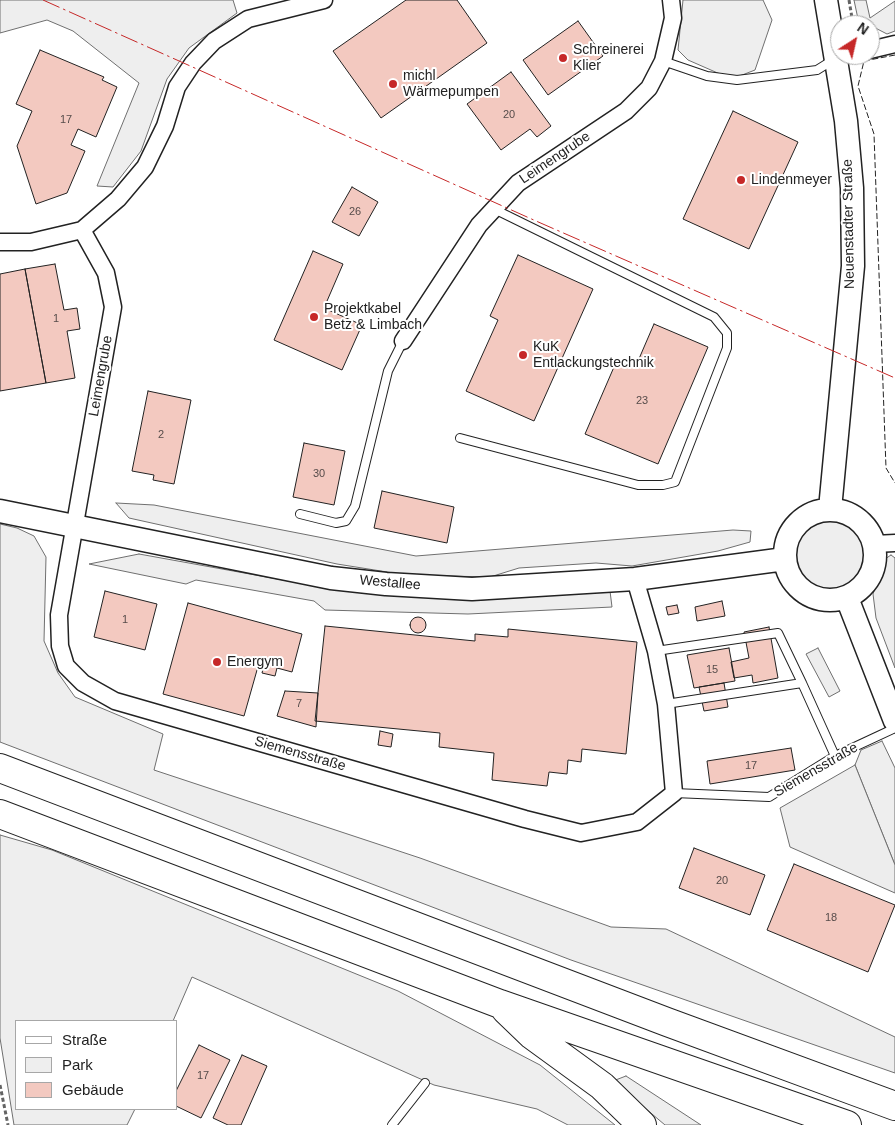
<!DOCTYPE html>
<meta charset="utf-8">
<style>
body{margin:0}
#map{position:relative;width:895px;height:1125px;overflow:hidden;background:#fff;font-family:Helvetica,sans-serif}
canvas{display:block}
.legend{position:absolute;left:15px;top:1020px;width:162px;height:90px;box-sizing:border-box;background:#fff;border:1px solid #a7a7a7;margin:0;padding:6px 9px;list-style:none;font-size:15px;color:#222}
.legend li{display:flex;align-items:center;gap:10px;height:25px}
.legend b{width:25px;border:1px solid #a7a7a7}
.north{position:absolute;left:830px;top:15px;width:50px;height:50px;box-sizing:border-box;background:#fff;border:1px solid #a7a7a7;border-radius:50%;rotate:35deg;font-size:14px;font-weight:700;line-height:20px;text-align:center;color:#222}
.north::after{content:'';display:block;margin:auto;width:18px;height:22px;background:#c62828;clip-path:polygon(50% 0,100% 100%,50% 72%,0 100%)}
</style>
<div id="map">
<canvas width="895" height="1125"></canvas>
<ul class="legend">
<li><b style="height:6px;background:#fff"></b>Straße</li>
<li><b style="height:14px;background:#eee"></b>Park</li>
<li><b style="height:14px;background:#f3c9c0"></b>Gebäude</li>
</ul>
<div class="north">N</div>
</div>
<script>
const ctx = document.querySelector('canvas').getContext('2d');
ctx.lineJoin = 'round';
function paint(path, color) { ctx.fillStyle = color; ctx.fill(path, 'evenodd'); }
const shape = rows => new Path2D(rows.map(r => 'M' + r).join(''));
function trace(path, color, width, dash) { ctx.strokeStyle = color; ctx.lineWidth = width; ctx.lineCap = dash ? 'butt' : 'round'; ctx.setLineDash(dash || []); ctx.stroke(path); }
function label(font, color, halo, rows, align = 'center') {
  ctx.font = font + ' Helvetica,sans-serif'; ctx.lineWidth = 4; ctx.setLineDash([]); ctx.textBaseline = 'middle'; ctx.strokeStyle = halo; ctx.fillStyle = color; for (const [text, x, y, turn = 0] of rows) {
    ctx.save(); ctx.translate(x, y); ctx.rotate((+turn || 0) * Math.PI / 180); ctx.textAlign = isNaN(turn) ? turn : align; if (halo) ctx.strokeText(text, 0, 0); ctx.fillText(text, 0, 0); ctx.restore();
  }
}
const green = shape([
 [0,0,233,0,237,13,189,48,167,79,141,151,113,187,97,186,139,83,73,31,47,20,0,33,0,0],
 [683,0,763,0,772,20,755,70,737,77,720,74,688,60,678,50,683,0],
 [854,0,866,0,870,18,895,1,895,31,887,34,858,19,854,0],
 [116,503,154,505,416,556,733,530,751,531,750,542,718,551,632,566,596,563,519,568,490,577,406,575,337,564,129,518,116,503],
 '785 555a45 45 0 1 1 90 0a45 45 0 1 1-90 0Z',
 [0,524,17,528,34,536,46,557,44,641,58,673,75,697,163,734,154,770,420,858,611,927,666,929,895,1037,895,1073,571,960,0,742,0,524],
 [139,554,294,582,403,596,480,600,610,591,612,607,468,614,325,610,314,601,196,580,186,584,89,564,139,554],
 [891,555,895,558,895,668,876,618,873,594,885,559,891,555],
 [882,741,895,768,895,865,855,765,861,750,882,741],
 [0,835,52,850,398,991,540,1065,615,1125,568,1125,537,1109,434,1085,192,977,173,1021,16,1021,16,1109,135,1109,127,1125,14,1125,0,1038,0,835],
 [626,1076,701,1125,665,1125,613,1081,626,1076]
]);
paint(green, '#eee');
trace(green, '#6f6f6f', 1);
const parking = shape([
 [818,648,840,691,829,697,806,654,818,648],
 [855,765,895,865,895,893,790,847,780,808,855,765]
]);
paint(parking, '#ededed');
trace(parking, '#6f6f6f', 1);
const building = shape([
 [406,0,457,0,487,43,381,118,333,51,406,0],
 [578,21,603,56,548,95,523,60,578,21],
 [40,50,104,77,102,80,117,87,96,137,78,129,71,145,85,151,67,193,36,204,17,146,32,111,16,104,40,50],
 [511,72,551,126,537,137,530,129,501,150,467,104,511,72],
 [733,111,798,142,749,249,683,219,733,111],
 [352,187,378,202,359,236,332,222,352,187],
 [313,251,343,264,324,308,362,325,342,370,274,340,313,251],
 [518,255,593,289,534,421,466,391,498,320,490,316,518,255],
 [55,264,64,310,77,308,80,329,67,331,75,378,46,383,25,269,55,264],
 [25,269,46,383,0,391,0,274,25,269],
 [654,324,708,347,658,464,585,434,617,360,635,368,654,324],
 [148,391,191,400,174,484,153,480,154,475,132,471,148,391],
 [304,443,345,451,334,505,293,497,304,443],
 [382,491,454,507,447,543,374,528,382,491],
 [105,591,157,604,145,650,94,637,105,591],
 [722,601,725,616,697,621,695,607,722,601],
 [188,603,302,634,292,672,277,668,275,676,262,673,264,665,259,663,244,716,163,694,188,603],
 [677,605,679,613,668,615,666,607,677,605],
 '410 625a8 8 0 1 1 16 0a8 8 0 1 1-16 0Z',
 [325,626,475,641,475,634,508,637,508,629,637,642,626,754,582,749,581,762,568,760,567,774,549,772,547,786,492,780,494,753,439,747,440,733,315,721,325,626],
 [769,627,778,678,753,683,752,675,734,678,731,662,749,658,744,632,769,627],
 [729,648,735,681,694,688,687,655,729,648],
 [724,683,728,707,704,711,699,687,724,683],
 [285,691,318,693,316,727,277,716,285,691],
 [380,731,393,734,391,747,378,745,380,731],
 [791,748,795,770,710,784,707,761,791,748],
 [694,848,765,875,750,915,679,888,694,848],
 [794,864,895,905,868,972,767,930,794,864],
 [199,1045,230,1060,201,1118,176,1106,176,1091,199,1045],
 [242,1055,267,1066,241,1125,228,1125,213,1118,242,1055]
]);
paint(building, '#f3c9c0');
trace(building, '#222', 1);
const lane = shape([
 [663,61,707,76,737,80,817,70,833,60],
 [460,438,638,485,663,485,675,482,727,348,727,333,714,317,494,209],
 [300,514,336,523,346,521,355,506,388,371,403,341],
 [656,651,778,633,802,683],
 [666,704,802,683,835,756],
 [674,793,769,797,835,756,895,728],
 [392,1125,425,1083]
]);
const street = shape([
 [324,0,248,19,214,41,193,63,177,87,165,126,145,167,118,199,82,230,106,273,113,307,59,615,60,646,66,666,83,683,115,701,525,819,581,833,637,822,674,793,666,704,656,651,635,579],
 [870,50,895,44],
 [0,242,31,242,82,230],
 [403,341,479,225,518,183,626,111,649,88,663,61,673,18,671,0],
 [874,544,895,543]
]);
const secondary = shape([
 [826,0,846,121,852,188,853,266,830,509],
 '785 555a45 45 0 1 1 90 0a45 45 0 1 1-90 0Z',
 [0,511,331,578,386,584,472,589,635,579,785,559],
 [847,598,895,721]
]);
const highway = shape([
 [0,768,667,1022,895,1106],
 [0,814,500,1004,847,1125],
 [506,1010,532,1035,602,1086,642,1125]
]);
trace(lane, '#222', 10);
trace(street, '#222', 19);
trace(secondary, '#222', 25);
trace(highway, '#222', 30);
trace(shape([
 [849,0,853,24,856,25],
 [0,1085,8,1125]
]), '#646464', 3, [4, 2.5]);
trace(lane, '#fff', 8);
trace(street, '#fff', 16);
trace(secondary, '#fff', 22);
trace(highway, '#fff', 28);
trace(shape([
 [895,55,864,61,858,86,874,134,886,468,895,483]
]), '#222', 1, [6, 2.5]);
trace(shape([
 [43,0,536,221,895,378]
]), '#c62828', 1, [18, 4, 2.5, 4]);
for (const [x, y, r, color] of [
 [563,58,5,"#c62828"],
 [393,84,5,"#c62828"],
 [741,180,5,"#c62828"],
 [314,317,5,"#c62828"],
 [523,355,5,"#c62828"],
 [217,662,5,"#c62828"]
]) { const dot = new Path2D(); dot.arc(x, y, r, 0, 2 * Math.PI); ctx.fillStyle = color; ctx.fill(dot); trace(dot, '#fff', 2); }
label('11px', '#564c4a', null, [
 ["20",509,115],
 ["17",66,120],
 ["26",355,212],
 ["1",56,319],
 ["23",642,401],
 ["2",161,435],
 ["30",319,474],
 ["1",125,620],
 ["15",712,670],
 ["7",299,704],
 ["17",751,766],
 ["20",722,881],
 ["18",831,918],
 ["17",203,1076]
]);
label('14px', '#222', '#fff', [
 ["Schreinerei",573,50],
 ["Klier",573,66],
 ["michl",403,76],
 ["Wärmepumpen",403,92],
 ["Lindenmeyer",751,180],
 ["Projektkabel",324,309],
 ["Betz & Limbach",324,325],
 ["KuK",533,347],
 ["Entlackungstechnik",533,363],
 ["Energym",227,662]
], 'left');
label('14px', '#222', '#fff', [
 ["Leimengrube",555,158,-34],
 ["Neuenstadter Straße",849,224,-91],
 ["Leimengrube",101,376,-80],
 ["Westallee",390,583,5],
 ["Siemensstraße",300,754,16],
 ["Siemensstraße",816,770,-30]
]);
</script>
